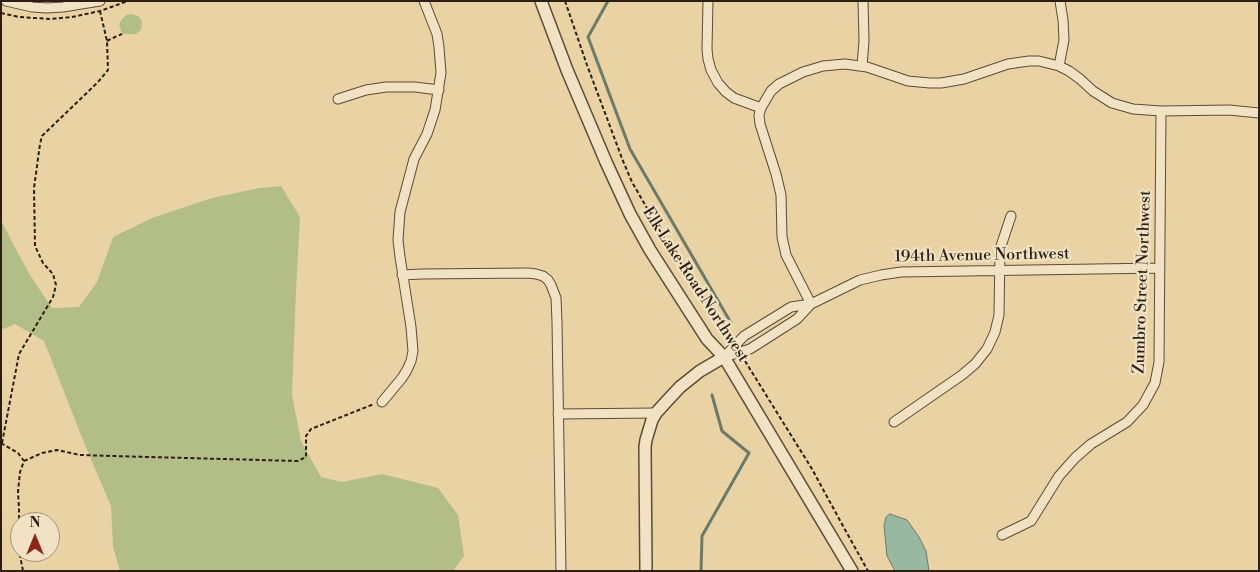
<!DOCTYPE html>
<style>
body{margin:0}
#map{position:relative;width:1260px;height:572px;overflow:hidden;background:#e9d2a4;font-family:"Libre Bodoni",serif}
canvas{display:block}
.frame{position:absolute;inset:0;border:2px solid #2d1e13;pointer-events:none}
.north{position:absolute;left:10px;top:512px;width:50px;height:50px;box-sizing:border-box;background:#f1e2c4;border:1px solid #a3947d;border-radius:50%;rotate:0deg;font-size:14px;font-weight:700;line-height:20px;text-align:center;color:#2d1e13}
.north::after{content:'';display:block;margin:auto;width:18px;height:22px;background:#8f2418;clip-path:polygon(50% 0,100% 100%,50% 72%,0 100%)}
</style>
<div id="map">
<canvas width="1260" height="572"></canvas>
<div class="frame"></div>
<div class="north">N</div>
</div>
<script>
const ctx = document.querySelector('canvas').getContext('2d');
ctx.lineJoin = 'round';
function paint(path, color) { ctx.fillStyle = color; ctx.fill(path, 'evenodd'); }
const shape = rows => new Path2D(rows.map(r => 'M' + r).join(''));
function trace(path, color, width, dash) { ctx.strokeStyle = color; ctx.lineWidth = width; ctx.lineCap = dash ? 'butt' : 'round'; ctx.setLineDash(dash || []); ctx.stroke(path); }
function label(font, color, halo, rows, align = 'center') {
  ctx.font = font + ' "Libre Bodoni",serif'; ctx.lineWidth = 4.5; ctx.setLineDash([]); ctx.textBaseline = 'middle'; ctx.strokeStyle = halo; ctx.fillStyle = color; for (const [text, x, y, turn = 0] of rows) {
    ctx.save(); ctx.translate(x, y); ctx.rotate((+turn || 0) * Math.PI / 180); ctx.textAlign = isNaN(turn) ? turn : align; if (halo) ctx.strokeText(text, 0, 0); ctx.fillText(text, 0, 0); ctx.restore();
  }
}
paint(shape([
 [132,14,138,16,142,21,141,30,136,34,122,34,119,24,122,19,126,15],
 [281,186,300,217,296,290,292,395,301,441,321,477,342,482,382,474,438,488,458,515,464,556,453,571,120,571,113,547,111,506,85,445,44,341,15,324,1,330,1,220,11,240,30,275,52,308,79,307,97,282,113,237,152,218,212,198,260,188]
]), '#b3bd88');
const water = shape([
 [890,514,907,520,919,537,926,551,929,571,895,571,887,556,884,526,886,517,890,514]
]);
paint(water, '#99b8a1');
trace(water, '#6e7a68', 1);
trace(shape([
 [608,1,588,37,630,149,731,323],
 [701,571,702,536,749,453,722,431,712,395]
]), '#6e7a68', 3);
const minor = shape([
 [6,1,32,7,47,8,63,7,100,1],
 [708,1,707,49,708,59,711,70,718,83,726,92,734,98,761,108],
 [862,66,864,41,863,1],
 [1059,66,1064,40,1063,20,1060,1],
 [338,99,366,90,386,87,415,87,439,90],
 [1160,268,901,272,881,275,860,280,811,304,786,255,782,237,781,195,776,174,760,124,759,115,761,108,771,91,779,84,803,72,823,66,845,64,867,67,908,81,930,83,941,83,964,79,1008,64,1029,61,1039,61,1059,66,1069,71,1080,79,1093,91,1112,103,1133,109,1161,111,1229,110,1259,113],
 [402,275,421,274,528,273,536,274,543,276,548,280,551,285,556,298,557,322,561,571],
 [811,304,797,319,750,349,724,357,744,336,791,307,811,304],
 [382,402,402,378,407,370,411,361,413,351,411,327,400,257,398,240,400,212,414,159,427,134,435,110,441,73,439,47,437,34,424,1],
 [558,414,656,413],
 [894,422,962,375,975,364,987,349,995,332,999,315,1000,249,1011,216],
 [1002,535,1031,521,1059,476,1075,458,1091,444,1127,422,1143,405,1155,383,1159,362,1161,111]
]);
const tertiary = shape([
 [541,1,567,70,606,162,630,214,650,250,707,339,724,357,852,571],
 [646,571,645,447,646,440,652,420,656,413,666,402,680,387,700,371,724,357]
]);
trace(minor, '#5c4b37', 11);
trace(tertiary, '#5c4b37', 14);
trace(shape([
 [565,1,587,65,623,161,632,182,660,231,729,339],
 [1,13,19,17,51,19,72,17,100,11,128,1],
 [107,41,115,37,122,34],
 [745,361,812,469,843,526,868,571],
 [1,443,18,453,24,461,20,472,18,492,19,509,19,550,23,571],
 [2,443,19,354,53,297,56,285,53,274,43,263,35,246,34,188,40,144,42,136,98,82,108,70,107,41,100,11],
 [24,461,42,453,57,450,80,455,112,456,298,461,306,457,306,436,311,429,374,404]
]), '#2d1e13', 2, [4, 2.5]);
trace(minor, '#f1e2c4', 9);
trace(tertiary, '#f1e2c4', 11);
label('16px', '#2d1e13', '#f1e2c4', [
 ["194th Avenue Northwest",982,256,-1],
 ["Zumbro Street Northwest",1143,282,-88],
 ["Elk Lake Road Northwest",695,285,57]
]);
</script>
